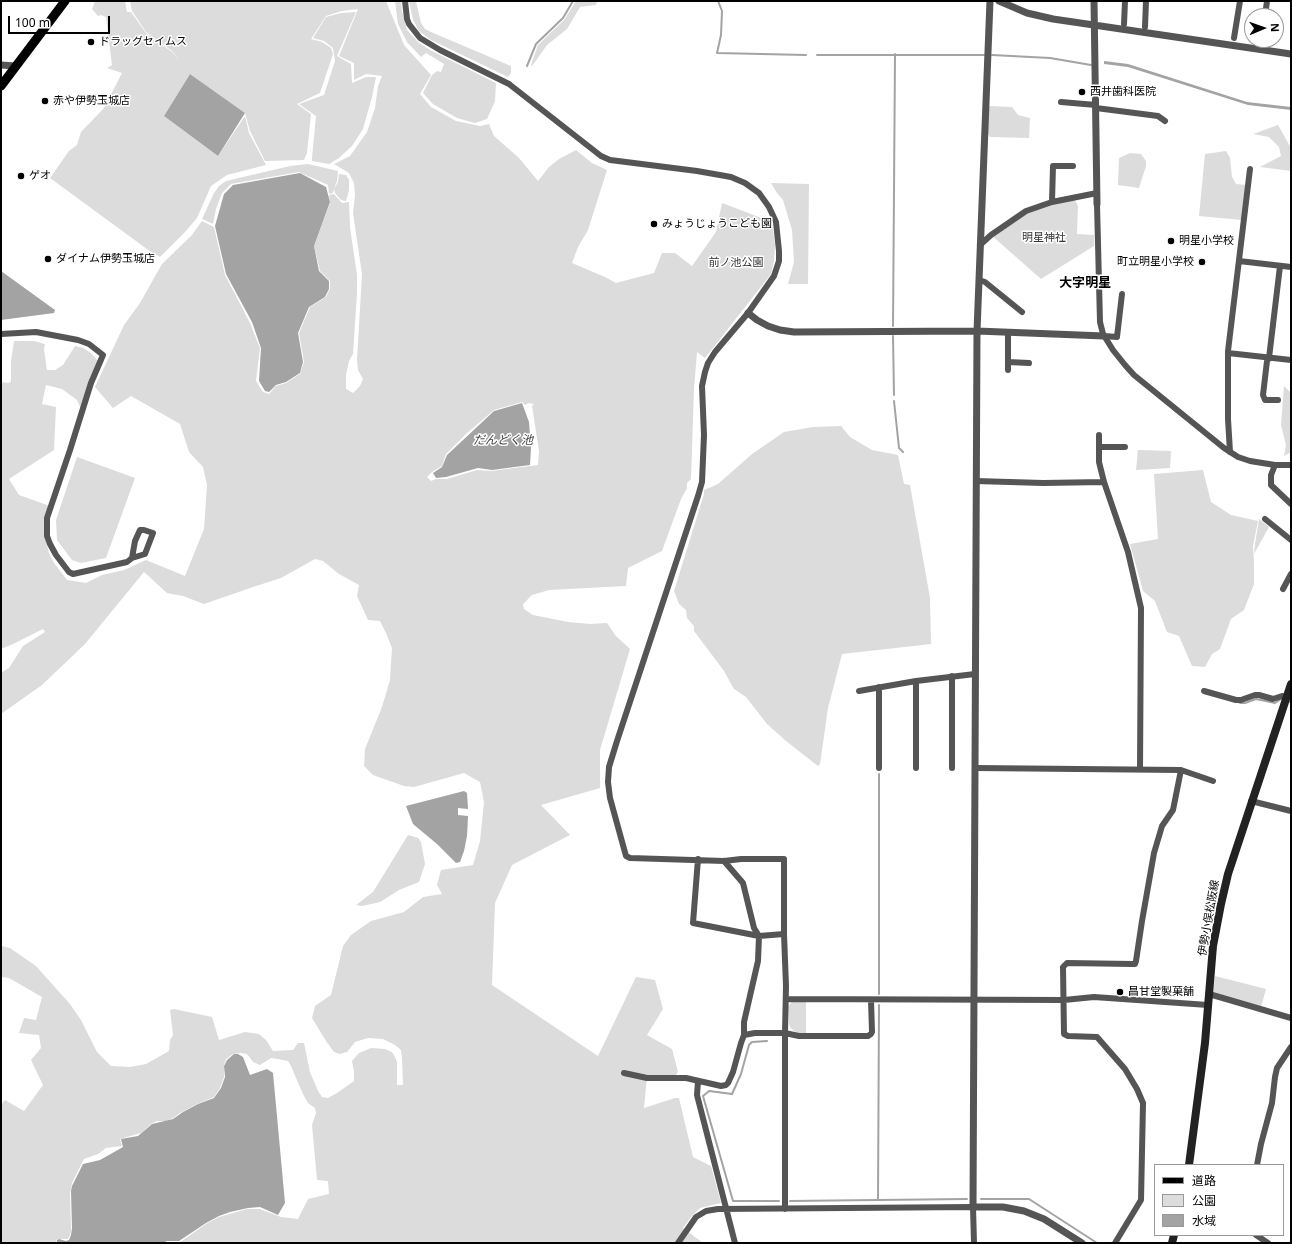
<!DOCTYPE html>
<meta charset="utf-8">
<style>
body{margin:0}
#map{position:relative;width:1292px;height:1244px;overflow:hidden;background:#fff;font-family:"Noto Sans","Noto Sans JP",sans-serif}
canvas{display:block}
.frame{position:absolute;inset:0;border:2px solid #000;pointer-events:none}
.legend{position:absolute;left:1154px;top:1164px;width:130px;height:72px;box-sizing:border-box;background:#fff;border:1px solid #999;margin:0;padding:5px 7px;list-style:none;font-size:12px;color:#000}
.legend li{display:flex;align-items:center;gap:8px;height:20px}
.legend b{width:20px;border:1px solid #999}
.north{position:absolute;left:1244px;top:8px;width:40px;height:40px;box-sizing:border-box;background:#fff;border:1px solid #999;border-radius:50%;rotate:88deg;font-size:11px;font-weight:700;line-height:16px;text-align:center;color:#000}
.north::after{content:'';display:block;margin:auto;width:14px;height:18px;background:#000;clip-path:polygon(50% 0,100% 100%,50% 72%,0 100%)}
.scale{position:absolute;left:8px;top:16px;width:102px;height:18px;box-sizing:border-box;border:2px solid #000;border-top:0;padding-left:5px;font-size:12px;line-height:14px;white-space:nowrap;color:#000;-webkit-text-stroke:3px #fff;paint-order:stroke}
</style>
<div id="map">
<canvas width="1292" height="1244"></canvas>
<div class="frame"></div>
<ul class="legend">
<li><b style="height:5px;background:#000"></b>道路</li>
<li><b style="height:11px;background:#dcdcdc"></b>公園</li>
<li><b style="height:11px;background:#a3a3a3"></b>水域</li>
</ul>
<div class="north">N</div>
<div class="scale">100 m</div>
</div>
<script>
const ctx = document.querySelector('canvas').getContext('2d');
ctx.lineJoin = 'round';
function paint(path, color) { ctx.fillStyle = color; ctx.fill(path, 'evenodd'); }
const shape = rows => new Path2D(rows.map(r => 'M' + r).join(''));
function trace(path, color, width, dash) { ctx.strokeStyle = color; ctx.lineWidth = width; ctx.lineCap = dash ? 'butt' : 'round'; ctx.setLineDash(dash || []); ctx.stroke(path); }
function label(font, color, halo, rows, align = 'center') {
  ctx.font = font + ' "Noto Sans","Noto Sans JP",sans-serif'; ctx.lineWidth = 3; ctx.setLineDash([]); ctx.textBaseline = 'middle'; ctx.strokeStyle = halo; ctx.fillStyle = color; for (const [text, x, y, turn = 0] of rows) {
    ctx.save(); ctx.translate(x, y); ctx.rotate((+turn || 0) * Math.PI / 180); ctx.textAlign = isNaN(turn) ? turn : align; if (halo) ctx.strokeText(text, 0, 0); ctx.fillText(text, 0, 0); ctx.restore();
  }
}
paint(shape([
 [95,1,125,1,127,12,131,12,146,33,172,52,181,63,172,51,146,32,132,11,130,1,386,1,404,45,431,75,420,94,431,107,456,121,480,126,489,124,494,136,519,158,538,181,549,167,559,159,576,150,592,163,607,170,588,230,578,247,572,263,605,277,616,283,654,273,662,253,675,253,692,266,716,232,722,203,772,222,775,245,774,261,771,274,705,358,697,352,694,389,691,479,687,483,687,488,681,499,662,551,628,568,626,586,549,590,532,595,523,604,524,609,533,615,568,622,590,624,607,623,616,636,630,649,600,750,600,788,541,805,570,835,512,865,495,903,492,985,598,1056,636,977,655,980,663,1009,647,1035,672,1049,678,1072,675,1076,647,1077,644,1108,675,1098,679,1098,693,1157,711,1166,721,1203,700,1208,691,1217,683,1228,703,1243,166,1243,179,1243,206,1224,219,1217,247,1209,260,1209,281,1217,298,1219,308,1199,329,1194,328,1181,317,1180,312,1125,316,1113,315,1108,308,1103,303,1094,290,1064,288,1061,283,1060,271,1058,260,1065,253,1062,247,1054,241,1053,233,1054,226,1059,224,1065,224,1077,220,1088,214,1097,197,1104,180,1113,173,1118,166,1121,157,1121,151,1124,141,1133,120,1139,122,1146,106,1148,98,1154,84,1159,72,1183,70,1193,71,1230,70,1235,68,1239,57,1239,56,1243,1,1243,1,1105,5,1100,24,1111,43,1085,31,1060,41,1048,39,1035,19,1033,24,1018,36,1020,42,997,9,978,1,977,1,946,10,948,36,966,70,1004,81,1020,97,1052,111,1066,130,1067,146,1064,169,1051,170,1040,173,1035,170,1010,174,1009,212,1017,219,1040,245,1032,259,1034,266,1040,273,1051,293,1050,298,1043,304,1043,310,1072,318,1091,322,1097,328,1098,337,1093,354,1081,354,1072,352,1061,359,1053,371,1048,385,1049,392,1052,395,1057,397,1062,397,1085,403,1085,402,1058,401,1050,395,1045,383,1039,368,1038,355,1042,347,1052,340,1054,334,1052,326,1041,312,1018,315,1006,331,995,343,946,351,935,371,921,404,912,423,897,442,894,437,885,441,870,473,865,480,841,484,802,480,782,464,773,414,787,404,786,373,775,364,766,365,749,382,707,390,680,392,648,386,633,380,621,368,620,357,596,359,585,339,574,323,561,315,559,281,578,253,587,204,604,183,596,167,593,144,572,85,644,42,685,1,714,1,673,9,668,23,646,45,632,43,629,13,644,1,649,1,382,9,383,11,381,11,361,14,341,34,341,45,344,44,349,47,370,55,370,63,365,75,346,83,348,91,353,99,362,81,409,77,400,62,389,46,385,42,404,56,407,54,450,9,479,19,495,50,506,45,537,49,553,54,563,67,580,86,583,102,575,124,570,146,560,185,576,204,529,207,485,203,467,189,452,180,424,131,396,113,408,95,387,124,325,140,303,162,264,192,235,202,221,214,227,225,275,250,323,260,348,256,381,263,392,269,394,276,386,286,383,300,374,304,362,299,333,310,307,326,297,330,289,330,281,320,271,314,246,330,203,329,195,334,194,342,203,349,202,350,227,357,275,357,293,353,354,349,361,346,375,346,389,353,393,360,386,363,379,358,370,357,360,362,274,353,213,355,195,354,183,349,173,334,164,350,156,367,132,375,108,378,86,382,76,366,74,354,80,354,63,339,56,358,9,342,11,326,16,311,39,322,42,331,48,333,54,320,93,297,104,311,114,307,153,304,160,265,161,250,131,245,113,190,74,164,116,218,156,245,116,249,133,266,165,227,175,211,186,197,218,185,232,160,257,151,252,50,178,69,151,77,145,81,132,104,108,122,73,107,68,112,65,106,17,101,15,98,16,92,9],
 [522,402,525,405,529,403,534,404,532,406,539,451,538,465,491,471,477,470,447,479,436,479,431,481,427,477,432,472,442,466,446,454,466,434,494,410],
 [395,1,401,1,402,11,407,30,418,42,430,50,496,83,495,101,487,119,475,123,457,118,433,104,423,93,432,75,437,71,441,72,444,64,426,53,421,57,407,42,398,24],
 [409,1,416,1,421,23,425,29,431,32,511,66,511,73,508,77,431,40,419,31,413,20],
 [576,1,597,1,596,5,580,7,567,29,547,45,532,66,531,65,538,45,564,20],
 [356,12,337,56,351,64,352,83,366,77,376,77,372,97,363,129,352,146,339,158,329,164,312,161,312,158,316,116,299,104,324,95,335,61,333,48,324,41,313,38,326,17,341,13],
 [988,106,1012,107,1018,115,1030,118,1029,138,990,137,988,134],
 [1278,125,1291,148,1291,171,1260,167,1281,156,1279,147,1269,137,1253,134],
 [1226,151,1230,158,1232,177,1236,184,1247,185,1242,220,1199,216,1205,154],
 [1130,153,1141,154,1146,161,1146,166,1139,188,1118,185,1119,158],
 [308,164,338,171,337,181,334,189,338,182,339,174,346,175,349,180,349,190,346,201,341,200,335,193,334,189,333,193,329,194,328,185,299,172,231,184,222,193,216,209,213,224,202,219,214,193,219,186,226,181,290,166],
 [771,183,809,184,808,284,788,284,794,262,792,230,783,200,777,193],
 [1073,197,1078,206,1077,234,1094,235,1094,246,1041,279,991,235,1026,211],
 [1284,386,1291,393,1291,452,1284,456,1286,445,1281,425],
 [841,426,850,437,872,450,898,455,904,484,910,485,930,598,931,644,842,654,828,708,820,764,818,766,786,741,767,724,746,697,734,689,724,671,694,631,694,626,687,618,686,610,679,604,674,591,704,494,704,490,718,484,752,454,784,432,813,427],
 [1138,450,1171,451,1170,468,1136,470],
 [77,457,135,478,106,558,81,563,72,560,57,540,56,520],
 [1203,470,1211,502,1231,515,1258,521,1253,546,1254,561,1254,584,1244,610,1231,619,1220,649,1212,654,1205,667,1192,666,1179,636,1167,632,1155,601,1143,591,1130,544,1158,539,1154,474],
 [1259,519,1269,527,1254,554,1255,544],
 [408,835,418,838,421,842,425,864,419,882,399,890,380,902,362,906,356,905,373,892],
 [1215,976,1266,989,1261,1007,1213,993],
 [793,1001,806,1001,806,1033,798,1033,794,1031,790,1027,789,1023,788,1006]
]), '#dcdcdc');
paint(shape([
 [1104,61,1128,64,1247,102,1291,107,1291,110,1248,105,1128,67,1104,64],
 [190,74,245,113,218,156,164,116],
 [300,173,326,187,330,202,314,246,319,271,329,281,329,289,325,297,309,307,298,333,303,362,300,373,286,382,276,385,269,392,265,391,259,381,261,348,252,322,226,274,215,226,224,194,233,185],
 [1,271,55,310,54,313,1,320],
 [522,403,529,422,531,448,530,465,492,470,478,468,446,477,436,478,433,473,442,467,447,455,494,411],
 [464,791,467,793,468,809,458,808,458,815,468,816,467,836,464,851,460,862,456,863,437,844,413,824,406,806],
 [234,1054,238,1054,243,1057,250,1075,267,1069,273,1073,285,1203,278,1215,260,1207,248,1208,230,1212,219,1216,206,1223,179,1241,167,1241,163,1243,57,1243,57,1240,59,1239,66,1241,69,1240,71,1235,72,1228,71,1191,72,1186,83,1164,100,1160,123,1147,121,1139,138,1136,152,1124,173,1119,183,1112,198,1104,214,1098,221,1088,225,1077,224,1066,227,1060]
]), '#a3a3a3');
trace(shape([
 [718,1,722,11,721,35,717,53,806,55],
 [817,55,984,55],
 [992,55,1050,58,1091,65],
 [527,66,536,44,563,18,573,1],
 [893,326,895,54],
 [893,336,894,395],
 [894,401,899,448,903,452],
 [1290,702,1291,702],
 [1240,703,1245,703,1256,699,1275,703,1281,699],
 [879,994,879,774],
 [879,1005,878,1200,967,1199],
 [767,1041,752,1042,749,1045,741,1074,732,1094,709,1091,703,1096,733,1201,779,1201],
 [981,1199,1029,1199,1097,1243],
 [790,1201,877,1200]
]), '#a3a3a3', 2);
trace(shape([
 [405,1,407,19,409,24,420,38,440,50,509,84,601,156,610,160,626,162,697,171,731,177,745,183,759,193,769,207,776,222,779,251,779,261,774,276,748,313,715,352,708,363,705,372,702,386,704,435,702,482,698,496,617,741,609,767,608,782,610,798,626,856,630,858,724,861,741,859,784,859,784,934,786,986,785,1033,785,1209],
 [1265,16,1267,1],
 [1124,24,1125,1],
 [1145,27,1146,1],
 [1234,38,1240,1],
 [1260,49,1261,40],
 [1061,102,1096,105],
 [1096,108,1158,116,1165,121],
 [1052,202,1053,166,1073,166],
 [1097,204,1100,322,1103,334,1113,350,1125,365,1134,375,1224,448,1238,457,1250,461,1275,465,1291,465],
 [980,245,991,235,1026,211,1052,202,1097,193],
 [1239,261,1291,267],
 [979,280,985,282,1022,312],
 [1,334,36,332,78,340,89,344,103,355,91,383,70,450,47,518,47,536,50,544,56,555,69,572,73,574,127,562,132,558,145,554,153,533,144,530,140,530,135,541,132,558],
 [1104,336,1117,337,1122,294],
 [1228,353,1291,360],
 [1008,362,1029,363],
 [1008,370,1008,332],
 [1278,400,1265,400,1263,395,1267,361,1269,358,1280,266],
 [1099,435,1099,462,1104,482,1128,552,1141,608,1140,769],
 [1099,447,1125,447],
 [1230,452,1228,419,1228,351,1250,169],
 [1275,465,1271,475,1271,485,1291,504],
 [976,481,1043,483,1104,482],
 [1265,519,1291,540],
 [1283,589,1291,574],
 [952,676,952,768],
 [916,681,916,768],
 [879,687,879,768],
 [859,691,916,681,975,674],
 [1204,691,1236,700,1241,700,1255,695,1259,695,1273,699,1282,696,1287,697],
 [975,768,1181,770,1213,781],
 [1251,801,1291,811],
 [698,859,693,923,759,936,784,934],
 [724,861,743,883,754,928,759,936,758,961,744,1022,744,1035],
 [1209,994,1291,1018],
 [786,999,1064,1000,1094,997,1208,1005],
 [624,1073,647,1078,686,1078,721,1086,726,1085,728,1083,733,1072,741,1043,744,1035,755,1033,785,1033,799,1036,868,1036,871,1034,872,1032,871,1000],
 [698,1081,697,1095,735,1243],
 [1257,1165,1261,1144,1272,1103,1275,1077,1277,1068,1291,1047],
 [1256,1235,1268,1243],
 [678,1243,696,1217,706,1211,718,1209,973,1207,974,1243],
 [1115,1243,1141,1200,1143,1103,1137,1089,1125,1069,1097,1037,1068,1036,1064,1034,1063,967,1067,963,1132,964,1135,964,1136,961,1142,921,1154,853,1162,826,1173,810,1181,770]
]), '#555', 6);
trace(shape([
 [990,1,977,331,973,1207,1003,1207,1024,1211,1044,1219,1082,1243],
 [999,1,1027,13,1053,19,1291,54],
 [1094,1,1097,204],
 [1,65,16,66],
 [748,313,757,320,768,326,780,330,794,332,977,331,1104,336]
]), '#555', 7);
trace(shape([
 [1189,1165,1205,1043,1213,946,1221,904,1228,874,1291,684],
 [1172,1243,1174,1235]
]), '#222', 8);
trace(shape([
 [1,86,65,1]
]), '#000', 9);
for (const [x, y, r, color] of [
 [91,42,4,"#000"],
 [1082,92,4,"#000"],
 [45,101,4,"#000"],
 [21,176,4,"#000"],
 [654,224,4,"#000"],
 [1171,241,4,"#000"],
 [48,259,4,"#000"],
 [1202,262,4,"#000"],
 [1120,992,4,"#000"]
]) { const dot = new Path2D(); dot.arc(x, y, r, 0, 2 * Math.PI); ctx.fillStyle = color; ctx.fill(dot); trace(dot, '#fff', 1.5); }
label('11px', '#000', '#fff', [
 ["ドラッグセイムス",99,42],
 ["西井歯科医院",1090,92],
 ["赤や伊勢玉城店",53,101],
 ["ゲオ",29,176],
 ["みょうじょうこども園",662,224],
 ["明星小学校",1179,241],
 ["ダイナム伊勢玉城店",56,259],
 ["町立明星小学校",1194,262,"right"],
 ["昌甘堂製菓舗",1128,992]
], 'left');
label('11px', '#333', '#fff', [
 ["明星神社",1044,238],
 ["前ノ池公園",736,263]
]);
label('11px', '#000', '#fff', [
 ["伊勢小俣松阪線",1209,918,-80]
]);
label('italic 12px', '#444', '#fff', [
 ["だんどく池",503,441]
]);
label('bold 13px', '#000', '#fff', [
 ["大字明星",1085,283]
]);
</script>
